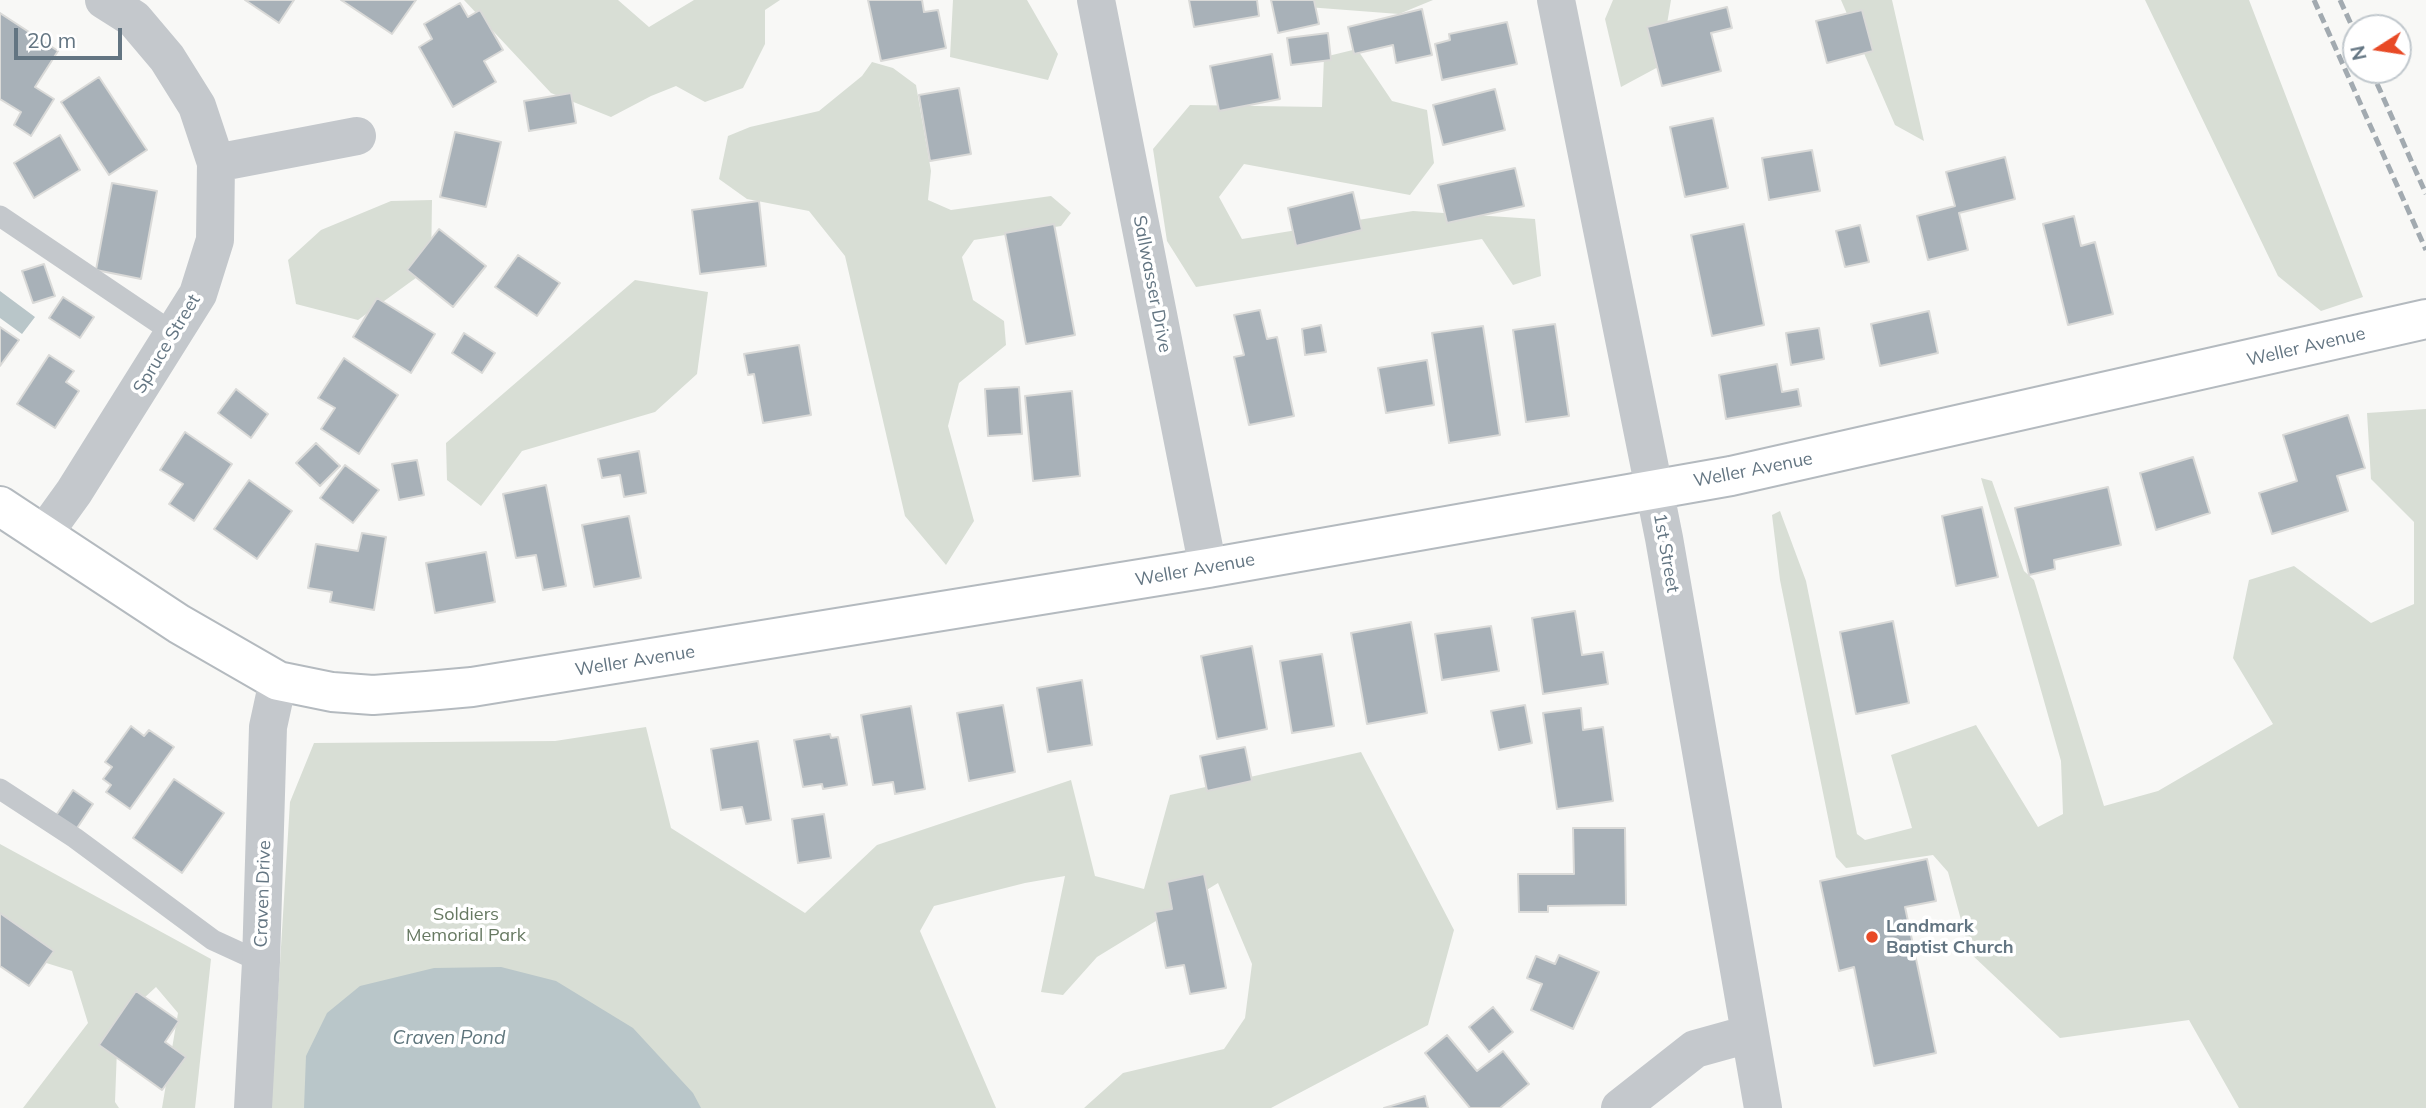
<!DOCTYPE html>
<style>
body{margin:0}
#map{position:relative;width:2426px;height:1108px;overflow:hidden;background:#f8f8f6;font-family:Mulish,sans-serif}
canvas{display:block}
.north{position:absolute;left:2342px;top:14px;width:70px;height:70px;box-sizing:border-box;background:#fff;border:2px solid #c1c8cd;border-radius:50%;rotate:258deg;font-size:19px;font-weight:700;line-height:28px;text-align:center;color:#637582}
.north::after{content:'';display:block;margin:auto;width:24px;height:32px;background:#e84a26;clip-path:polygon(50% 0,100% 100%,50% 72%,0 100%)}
.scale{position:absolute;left:14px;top:28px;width:108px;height:32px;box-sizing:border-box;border:4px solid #637582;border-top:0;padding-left:9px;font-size:21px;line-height:24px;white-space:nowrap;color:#637582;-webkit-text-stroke:5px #fff;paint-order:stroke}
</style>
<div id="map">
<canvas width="2426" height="1108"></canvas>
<div class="north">N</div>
<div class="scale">20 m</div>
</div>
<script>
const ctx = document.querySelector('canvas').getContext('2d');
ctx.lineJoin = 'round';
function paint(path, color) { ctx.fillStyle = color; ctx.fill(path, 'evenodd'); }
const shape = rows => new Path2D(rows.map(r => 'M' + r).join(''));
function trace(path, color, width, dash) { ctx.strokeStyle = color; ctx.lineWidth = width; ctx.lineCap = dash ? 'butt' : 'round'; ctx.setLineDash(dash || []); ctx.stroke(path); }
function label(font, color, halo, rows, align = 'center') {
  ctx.font = font + ' Mulish,sans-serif'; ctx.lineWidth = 7; ctx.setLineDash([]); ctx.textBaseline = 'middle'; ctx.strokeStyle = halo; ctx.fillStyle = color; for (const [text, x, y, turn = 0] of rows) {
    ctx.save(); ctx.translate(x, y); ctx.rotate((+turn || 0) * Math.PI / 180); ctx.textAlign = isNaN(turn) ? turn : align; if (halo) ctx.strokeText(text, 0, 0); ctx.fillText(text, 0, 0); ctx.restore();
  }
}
paint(shape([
 [464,0,618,0,649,27,694,0,780,0,765,10,765,44,743,88,705,102,676,86,651,96,611,117,551,93],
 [953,0,1027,0,1058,54,1048,80,950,57],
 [1305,0,1433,0,1399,14,1307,7],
 [1613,0,1671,0,1660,66,1621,87,1605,19],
 [1841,0,1892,0,1924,141,1895,125],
 [2145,0,2249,0,2363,297,2321,311,2278,276],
 [1357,49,1392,101,1427,110,1434,163,1410,195,1244,164,1219,197,1242,239,1413,211,1535,219,1541,276,1513,285,1482,239,1196,287,1167,241,1153,149,1190,105,1322,107,1324,57],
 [872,62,893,68,916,85,931,171,928,200,951,210,1051,196,1071,213,1061,226,974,240,962,257,973,300,1004,321,1006,345,959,383,948,426,974,521,946,565,905,516,845,256,809,211,747,199,719,179,728,136,750,127,819,111,862,76],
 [432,200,431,267,358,320,296,304,288,260,321,230,391,201],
 [635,280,708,292,697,374,655,412,522,451,481,506,447,480,446,443],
 [2426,409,2426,1108,2239,1108,2189,1020,2060,1038,1970,953,1948,872,1933,855,1846,868,1836,857,1780,580,1772,515,1780,511,1806,581,1857,834,1865,840,1912,828,1891,755,1976,725,2038,827,2063,814,2061,761,1981,478,1992,481,2024,571,2034,580,2104,806,2158,791,2273,724,2233,658,2249,580,2294,566,2371,623,2414,604,2414,522,2371,479,2367,413],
 [646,727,671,828,805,913,877,845,1071,780,1095,876,1144,889,1170,795,1361,752,1454,930,1428,1025,1271,1108,1084,1108,1123,1073,1224,1049,1245,1018,1252,964,1218,883,1097,957,1063,995,1041,992,1065,876,1025,883,934,906,920,931,996,1108,271,1108,290,802,314,743,555,741],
 [0,844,211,959,195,1108,162,1108,178,1013,156,987,118,1022,115,1102,119,1108,23,1108,88,1023,72,971,24,956,0,916]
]), '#d8ded5');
paint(shape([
 [0,291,35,317,22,334,0,318],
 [501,967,556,981,633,1028,693,1093,701,1108,304,1108,306,1056,327,1013,360,986,434,968]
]), '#b9c6c9');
const building = shape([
 [245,0,294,0,279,23,245,0],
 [341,0,416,0,392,34,341,0],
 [868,0,922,0,924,12,938,10,946,48,881,61,868,0],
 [1189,0,1257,0,1259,16,1194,27,1189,0],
 [1271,0,1314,0,1319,24,1278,33,1271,0],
 [460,3,468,17,480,10,503,50,484,61,496,82,453,107,419,47,432,39,424,24,460,3],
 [1727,7,1732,28,1711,33,1721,71,1662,86,1647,27,1727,7],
 [1422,9,1432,55,1396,63,1393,45,1354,54,1348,27,1422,9],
 [1862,10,1873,51,1827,63,1816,21,1862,10],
 [0,13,58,51,35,87,54,99,31,136,14,125,21,112,0,99,0,13],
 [1507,22,1517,64,1442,80,1435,44,1450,40,1449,34,1507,22],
 [1328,33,1331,60,1291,65,1287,38,1328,33],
 [1272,54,1280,99,1219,111,1210,66,1272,54],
 [99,77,147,150,109,175,61,102,99,77],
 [959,88,971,154,930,161,919,95,959,88],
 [1495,89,1505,130,1443,145,1433,105,1495,89],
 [571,93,576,123,529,131,524,101,571,93],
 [1713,118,1728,188,1685,197,1670,127,1713,118],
 [455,132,501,142,486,207,440,197,455,132],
 [60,135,80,170,34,198,14,163,60,135],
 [1812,150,1820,191,1769,200,1762,158,1812,150],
 [2005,157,2015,199,1959,213,1968,250,1928,260,1917,216,1955,206,1946,172,2005,157],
 [1515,168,1524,206,1447,223,1438,185,1515,168],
 [112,183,157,191,141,279,96,270,112,183],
 [1353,192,1362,230,1296,246,1288,208,1353,192],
 [759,201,766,266,700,274,692,210,759,201],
 [2074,216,2081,246,2095,242,2113,314,2068,325,2043,224,2074,216],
 [1054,224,1075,335,1026,344,1005,233,1054,224],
 [1744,224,1764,325,1712,336,1691,235,1744,224],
 [1860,225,1869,262,1845,267,1836,231,1860,225],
 [439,229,486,266,453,307,407,270,439,229],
 [518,255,560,283,537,316,495,287,518,255],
 [44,264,55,296,33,303,22,271,44,264],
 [63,297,94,317,80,338,49,318,63,297],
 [377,298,435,334,411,373,353,337,377,298],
 [1260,310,1267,339,1277,337,1294,416,1249,425,1234,357,1244,355,1234,315,1260,310],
 [1929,311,1938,353,1880,366,1871,324,1929,311],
 [1555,324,1569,416,1526,422,1513,330,1555,324],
 [1321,325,1326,352,1305,355,1302,329,1321,325],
 [1483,326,1500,435,1449,443,1432,333,1483,326],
 [0,327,19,340,0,366,0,327],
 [1819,328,1824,359,1791,365,1786,333,1819,328],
 [464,333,495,353,482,373,452,353,464,333],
 [799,345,811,415,763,423,754,374,748,375,744,354,799,345],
 [49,355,74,371,66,382,79,391,55,428,17,404,49,355],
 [344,358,398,395,359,454,321,429,335,408,318,398,344,358],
 [1427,360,1434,405,1386,413,1378,368,1427,360],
 [1777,364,1782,392,1798,389,1801,406,1726,419,1719,375,1777,364],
 [1019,387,1022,434,988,436,985,389,1019,387],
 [236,389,268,414,251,438,218,413,236,389],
 [1072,391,1080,476,1033,481,1025,396,1072,391],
 [2348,415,2365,468,2337,476,2348,511,2272,534,2259,493,2297,481,2283,435,2348,415],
 [185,432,232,464,194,521,169,504,183,484,160,470,185,432],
 [316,443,340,466,320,486,296,463,316,443],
 [639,451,646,493,624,497,620,475,602,478,598,459,639,451],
 [2193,457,2210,513,2156,530,2140,473,2193,457],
 [417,460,424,495,399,500,392,464,417,460],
 [345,465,379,490,353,523,320,498,345,465],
 [249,480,292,511,257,559,214,529,249,480],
 [546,485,566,586,543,590,536,555,516,558,503,494,546,485],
 [2108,487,2121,545,2054,560,2055,569,2029,575,2015,508,2108,487],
 [1982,507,1998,577,1956,586,1942,516,1982,507],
 [629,516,641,578,594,587,582,525,629,516],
 [362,533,386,537,374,610,330,602,332,592,308,588,316,544,358,551,362,533],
 [486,552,495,602,435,613,426,563,486,552],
 [1575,611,1582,655,1603,652,1608,684,1543,694,1532,618,1575,611],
 [1893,621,1909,703,1856,714,1840,632,1893,621],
 [1411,622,1427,713,1367,724,1351,633,1411,622],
 [1491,626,1499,671,1442,680,1435,634,1491,626],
 [1252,646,1267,729,1217,739,1201,656,1252,646],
 [1322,654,1334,726,1292,733,1280,661,1322,654],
 [1082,680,1092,745,1048,752,1037,688,1082,680],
 [1003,705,1015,772,969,781,957,713,1003,705],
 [1525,705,1532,743,1499,750,1491,711,1525,705],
 [911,706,925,789,895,794,893,782,873,785,861,715,911,706],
 [1581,708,1583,730,1603,727,1613,801,1557,809,1543,713,1581,708],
 [131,726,144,736,149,730,174,747,130,809,106,792,111,785,103,779,112,767,105,762,131,726],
 [830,734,831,738,838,737,847,785,823,789,822,784,803,787,794,740,830,734],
 [758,741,771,820,746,824,742,807,721,810,711,749,758,741],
 [1245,747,1252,781,1207,791,1200,756,1245,747],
 [174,779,224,813,182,873,133,838,174,779],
 [73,790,93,804,75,831,55,817,73,790],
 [824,814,831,858,798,863,792,819,824,814],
 [1573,828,1625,828,1626,905,1548,906,1548,912,1519,912,1518,874,1574,874,1573,828],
 [1927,859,1936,901,1905,907,1936,1053,1874,1066,1854,967,1839,971,1820,881,1927,859],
 [1204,874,1226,988,1190,994,1184,965,1166,968,1155,912,1172,909,1167,882,1204,874],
 [0,913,54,951,29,986,0,966,0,913],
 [1559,955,1599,972,1573,1029,1531,1010,1542,984,1527,978,1536,956,1555,964,1559,955],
 [136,991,179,1021,165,1042,186,1057,162,1090,99,1045,136,991],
 [1493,1007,1513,1032,1489,1052,1469,1027,1493,1007],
 [1447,1035,1477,1071,1503,1051,1529,1084,1500,1108,1470,1108,1425,1053,1447,1035],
 [1425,1096,1428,1108,1384,1108,1425,1096]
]);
paint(building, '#a8b1b8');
trace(building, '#dadad8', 2);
const secondary = shape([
 [0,506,179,624,278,681,332,692,373,695,427,691,472,687,1208,568,1731,476,2426,319]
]);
trace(secondary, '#b4babf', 42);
trace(shape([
 [0,216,175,334],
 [0,789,75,838,213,940,261,962]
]), '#c4c8cc', 21);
trace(shape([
 [1096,0,1208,568],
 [1556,0,1664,538,1763,1108],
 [216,163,357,136],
 [43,535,74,492,198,294,215,240,216,163,197,106,167,58,134,19,104,0],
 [253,1108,261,962,268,727,278,681],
 [1620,1108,1695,1049,1749,1034]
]), '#c4c8cc', 38);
trace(secondary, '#fff', 38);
trace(shape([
 [2314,0,2426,250],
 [2340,0,2356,35],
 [2371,70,2426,194]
]), '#a2aab0', 5, [10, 5]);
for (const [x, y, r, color] of [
 [1872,937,7,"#e84a26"]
]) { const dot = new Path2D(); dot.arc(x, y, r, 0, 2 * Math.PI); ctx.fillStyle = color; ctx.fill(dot); trace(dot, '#fff', 2.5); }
label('18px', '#637582', '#fff', [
 ["Sallwasser Drive",1152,284,79],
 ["Spruce Street",167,344,-59],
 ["Weller Avenue",2306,347,-13],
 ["Weller Avenue",1753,470,-11],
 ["1st Street",1666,553,80],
 ["Weller Avenue",1195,570,-10],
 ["Weller Avenue",635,661,-9],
 ["Craven Drive",263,894,-88]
]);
label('18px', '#677962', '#fff', [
 ["Soldiers",466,915],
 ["Memorial Park",466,936]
]);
label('bold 18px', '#637582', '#fff', [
 ["Landmark",1886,927],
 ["Baptist Church",1886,948]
], 'left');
label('italic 19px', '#5e757c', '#fff', [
 ["Craven Pond",449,1038]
]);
</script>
